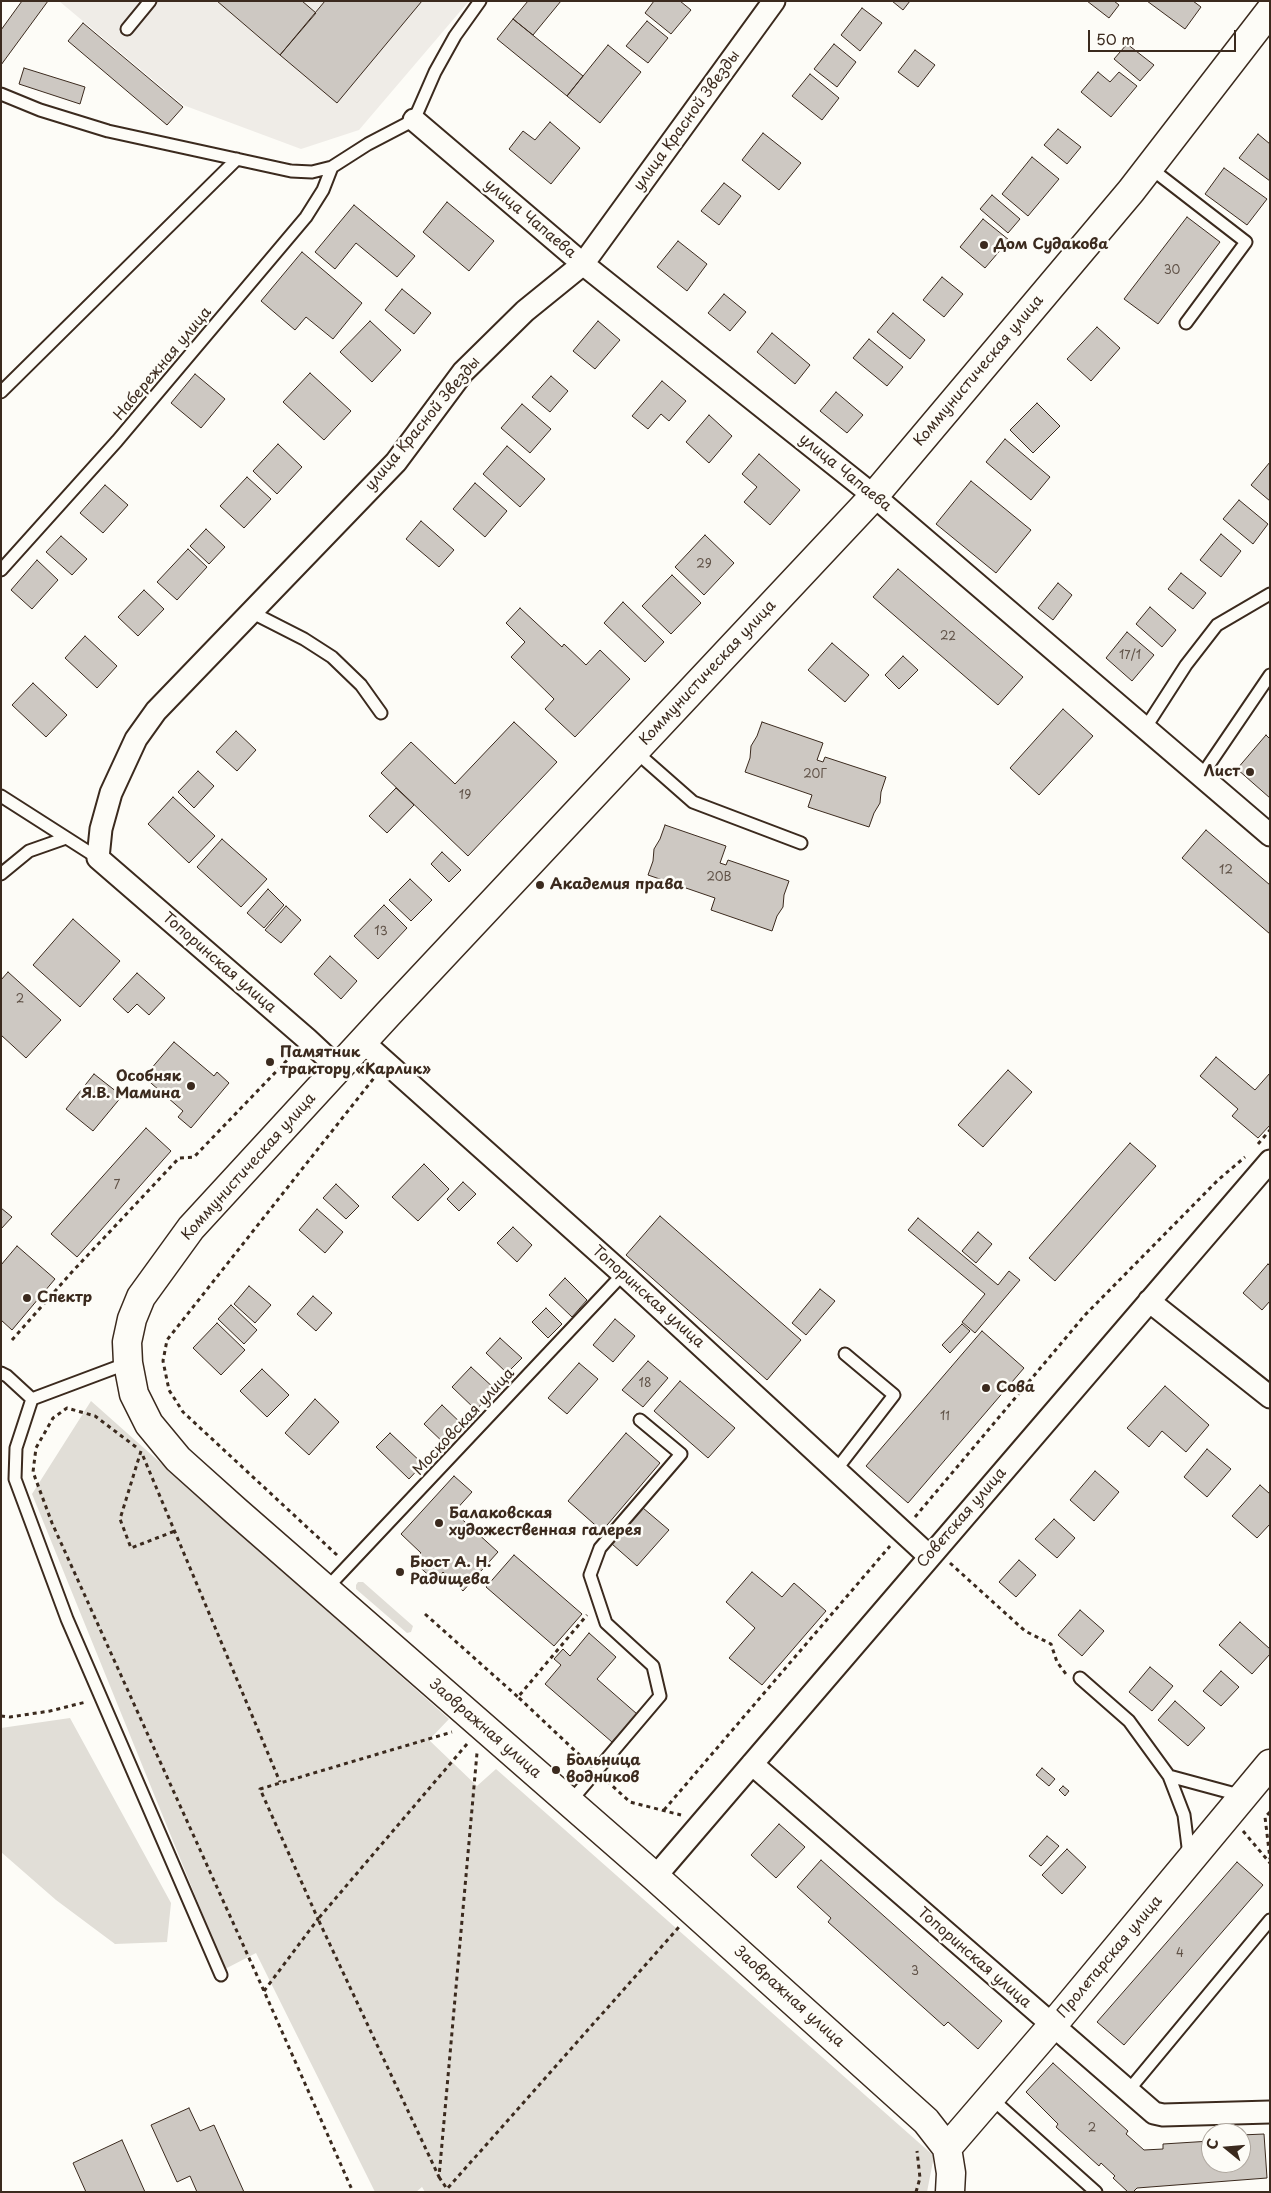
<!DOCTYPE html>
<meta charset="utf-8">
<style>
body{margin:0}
#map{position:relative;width:1271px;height:2193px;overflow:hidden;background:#fdfcf7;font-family:"Playpen Sans",sans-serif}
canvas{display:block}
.frame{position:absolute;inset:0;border:2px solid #3b2a1e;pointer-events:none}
.north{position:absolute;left:1201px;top:2123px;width:50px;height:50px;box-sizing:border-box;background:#fdfcf7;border:1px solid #afa8a0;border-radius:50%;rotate:287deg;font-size:14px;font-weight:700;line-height:20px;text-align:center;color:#3b2a1e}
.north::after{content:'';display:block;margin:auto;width:18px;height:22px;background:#3b2a1e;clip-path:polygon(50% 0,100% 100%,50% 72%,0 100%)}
.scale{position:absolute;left:1088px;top:30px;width:148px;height:22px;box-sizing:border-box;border:2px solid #3b2a1e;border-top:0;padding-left:6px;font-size:15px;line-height:18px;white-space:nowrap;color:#3b2a1e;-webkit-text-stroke:4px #fdfcf7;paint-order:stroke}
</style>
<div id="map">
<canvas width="1271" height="2193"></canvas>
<div class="frame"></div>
<div class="north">С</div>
<div class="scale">50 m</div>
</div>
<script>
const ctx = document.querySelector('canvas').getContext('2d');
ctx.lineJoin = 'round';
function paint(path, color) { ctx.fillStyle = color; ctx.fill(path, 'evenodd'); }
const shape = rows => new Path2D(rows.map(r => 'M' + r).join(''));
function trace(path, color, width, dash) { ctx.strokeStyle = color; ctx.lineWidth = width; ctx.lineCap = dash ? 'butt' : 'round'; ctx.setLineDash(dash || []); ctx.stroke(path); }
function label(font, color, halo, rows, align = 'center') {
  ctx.font = font + ' "Playpen Sans",sans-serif'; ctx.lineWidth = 5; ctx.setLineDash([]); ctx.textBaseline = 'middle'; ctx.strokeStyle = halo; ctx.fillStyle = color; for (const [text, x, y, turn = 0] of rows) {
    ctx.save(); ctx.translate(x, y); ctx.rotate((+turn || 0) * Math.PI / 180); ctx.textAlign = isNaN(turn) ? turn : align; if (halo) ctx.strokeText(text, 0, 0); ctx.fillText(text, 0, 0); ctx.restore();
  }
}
paint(shape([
 [59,1,469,1,359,130,301,149,183,105]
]), '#efece7');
paint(shape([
 [91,1401,449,1719,429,1740,477,1786,496,1769,934,2156,927,2192,425,2192,422,2187,416,2192,375,2192,256,1953,225,1969,32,1494],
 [358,1582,363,1582,413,1626,411,1632,407,1633,356,1589,356,1585],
 [70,1718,171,1903,167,1942,115,1944,56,1900,1,1852,1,1728]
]), '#e1ded7');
const building = shape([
 [22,1,48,1,1,65,1,30,22,1],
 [217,1,302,1,316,13,280,55,217,1],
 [325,1,422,1,337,103,280,55,325,1],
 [528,1,561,1,533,35,513,19,528,1],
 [654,1,680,1,691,10,671,34,645,13,654,1],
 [892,1,910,1,903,10,892,1],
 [1087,1,1114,1,1119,5,1109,18,1087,1],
 [1147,1,1193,1,1201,7,1185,29,1147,1],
 [862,8,882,23,860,51,841,35,862,8],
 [513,19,583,76,567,96,497,39,513,19],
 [647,21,668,38,648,63,626,46,647,21],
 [83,23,183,107,167,125,68,41,83,23],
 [834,44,856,62,837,87,814,69,834,44],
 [1127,44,1154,65,1140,81,1114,59,1127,44],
 [608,45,641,72,600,123,567,96,608,45],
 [915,50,935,65,918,87,898,72,915,50],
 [24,68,85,87,80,104,19,84,24,68],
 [1098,72,1110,82,1119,72,1137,86,1111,117,1081,92,1098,72],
 [810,74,839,98,822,120,792,96,810,74],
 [550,122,580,148,551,184,509,149,523,131,535,140,550,122],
 [1058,129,1081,147,1067,164,1044,145,1058,129],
 [763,133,801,163,779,190,742,160,763,133],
 [1258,134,1270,144,1270,181,1239,158,1258,134],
 [1032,157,1059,179,1028,216,1002,194,1032,157],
 [1224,168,1267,199,1247,225,1205,194,1224,168],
 [724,183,741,196,719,225,701,211,724,183],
 [992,195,1020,219,1008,233,980,209,992,195],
 [447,202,494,241,469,271,423,232,447,202],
 [354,205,415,256,397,277,356,243,335,269,315,252,354,205],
 [1187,217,1220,242,1158,324,1124,299,1187,217],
 [983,219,1009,240,985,268,960,247,983,219],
 [678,241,707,264,687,291,657,267,678,241],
 [302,252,362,303,333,339,306,317,295,330,261,301,302,252],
 [942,277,963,294,944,317,923,300,942,277],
 [402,289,431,313,414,334,385,310,402,289],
 [724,294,746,312,730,331,708,313,724,294],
 [893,313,925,340,910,359,877,332,893,313],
 [370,321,401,350,372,382,340,352,370,321],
 [598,321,620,340,595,369,573,351,598,321],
 [1097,327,1120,348,1091,381,1067,359,1097,327],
 [772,333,810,365,795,384,757,352,772,333],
 [869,339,903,367,887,386,853,358,869,339],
 [310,373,351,411,324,440,283,402,310,373],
 [195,374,225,399,201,428,171,403,195,374],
 [551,376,568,391,550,412,532,397,551,376],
 [662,381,686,401,669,421,661,414,648,429,632,416,662,381],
 [836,392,863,415,847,433,820,411,836,392],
 [1037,403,1060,426,1033,453,1010,430,1037,403],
 [522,404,551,429,530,453,501,428,522,404],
 [709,415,732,436,709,463,686,442,709,415],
 [1005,439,1050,477,1031,500,986,462,1005,439],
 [278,444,302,467,277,494,253,471,278,444],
 [507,446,545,479,520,507,483,474,507,446],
 [759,454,800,490,770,525,744,502,757,487,742,474,759,454],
 [1270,462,1270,501,1251,485,1270,462],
 [247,477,271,499,244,528,220,506,247,477],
 [971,481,1031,530,996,573,936,524,971,481],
 [475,483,507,511,485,537,453,509,475,483],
 [105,485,128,505,103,533,80,513,105,485],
 [1239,500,1268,524,1253,544,1223,519,1239,500],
 [421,521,454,550,439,567,406,539,421,521],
 [206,529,225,547,209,564,190,546,206,529],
 [1221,534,1241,551,1221,577,1200,560,1221,534],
 [705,535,734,563,704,595,675,567,705,535],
 [61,536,87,559,72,575,46,552,61,536],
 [188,549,207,567,177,600,157,582,188,549],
 [37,560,58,580,32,609,11,590,37,560],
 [898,569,1023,677,998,705,873,597,898,569],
 [1181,573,1206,593,1193,609,1168,589,1181,573],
 [672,575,701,603,671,634,642,606,672,575],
 [1058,583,1072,595,1053,620,1038,608,1058,583],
 [144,590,164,609,138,636,118,617,144,590],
 [623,602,664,642,645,662,604,623,623,602],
 [1150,607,1176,630,1162,647,1136,624,1150,607],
 [520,608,562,647,564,644,586,665,600,650,630,679,575,737,545,709,554,699,511,657,525,642,506,623,520,608],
 [1127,632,1154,655,1132,681,1106,658,1127,632],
 [85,636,117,666,97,688,65,658,85,636],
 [832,643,869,675,845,702,808,670,832,643],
 [903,656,918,670,899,689,885,675,903,656],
 [33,683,67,715,46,737,12,705,33,683],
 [1063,709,1093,736,1039,795,1010,768,1063,709],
 [514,722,557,762,468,856,381,773,411,742,455,784,514,722],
 [762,722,823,743,817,760,823,762,825,757,886,777,881,792,880,803,874,813,869,827,808,807,812,795,745,772,750,758,751,746,757,736,762,722],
 [236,731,256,750,237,771,216,752,236,731],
 [1266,735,1270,739,1270,798,1237,769,1266,735],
 [198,771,214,786,194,808,178,792,198,771],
 [396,788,414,805,387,833,369,816,396,788],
 [173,797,215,836,189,863,148,824,173,797],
 [665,825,726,846,720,863,726,865,728,860,789,881,784,895,783,907,777,916,772,931,711,910,715,898,648,875,653,861,654,849,660,839,665,825],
 [1206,830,1270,885,1270,934,1182,858,1206,830],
 [222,839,267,879,241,907,197,867,222,839],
 [442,852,461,870,449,882,431,864,442,852],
 [410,879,432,900,411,921,389,900,410,879],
 [268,889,284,905,264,928,247,913,268,889],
 [384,905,407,928,378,959,354,936,384,905],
 [286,906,301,920,281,943,265,930,286,906],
 [73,919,120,961,80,1007,33,965,73,919],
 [330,956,357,981,341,999,314,974,330,956],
 [8,972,61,1020,26,1058,1,1035,1,980,8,972],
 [137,973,165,998,149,1015,137,1004,128,1013,113,999,137,973],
 [174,1042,214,1076,217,1072,229,1083,191,1128,178,1117,183,1111,144,1077,174,1042],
 [1216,1057,1255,1090,1270,1073,1270,1125,1258,1138,1232,1116,1238,1109,1200,1076,1216,1057],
 [1008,1070,1032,1092,983,1147,958,1125,1008,1070],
 [94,1074,122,1096,93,1131,66,1109,94,1074],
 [146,1128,171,1151,77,1257,51,1234,146,1128],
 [1130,1143,1156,1166,1055,1281,1029,1258,1130,1143],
 [424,1164,449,1189,418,1221,392,1197,424,1164],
 [463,1182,476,1194,459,1211,447,1199,463,1182],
 [336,1184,359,1206,346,1219,323,1198,336,1184],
 [1,1208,12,1217,1,1229,1,1208],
 [317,1209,343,1232,325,1253,299,1230,317,1209],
 [660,1216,801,1340,767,1380,626,1255,660,1216],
 [918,1218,998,1285,1009,1271,1020,1280,975,1333,962,1322,985,1294,908,1230,918,1218],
 [513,1227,532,1245,517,1262,497,1243,513,1227],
 [978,1232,992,1244,976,1263,962,1251,978,1232],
 [17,1246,55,1279,12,1330,1,1320,1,1265,17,1246],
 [1268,1264,1270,1266,1270,1301,1262,1310,1243,1293,1268,1264],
 [565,1278,587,1300,572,1317,549,1295,565,1278],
 [249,1286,271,1305,255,1323,234,1304,249,1286],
 [820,1289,835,1301,806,1335,792,1323,820,1289],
 [313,1296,332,1313,316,1331,297,1314,313,1296],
 [231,1305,257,1330,244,1344,218,1319,231,1305],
 [546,1308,562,1324,548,1338,532,1322,546,1308],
 [615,1319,635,1336,613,1362,593,1345,615,1319],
 [217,1323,245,1350,221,1375,193,1348,217,1323],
 [962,1324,970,1331,950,1353,942,1345,962,1324],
 [982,1331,1024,1368,908,1503,866,1466,982,1331],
 [500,1338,522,1358,507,1373,486,1353,500,1338],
 [648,1361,668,1378,643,1407,622,1390,648,1361],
 [579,1363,598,1379,567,1414,548,1398,579,1363],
 [471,1367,495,1389,476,1410,452,1387,471,1367],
 [262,1369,289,1395,267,1417,240,1391,262,1369],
 [680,1381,735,1428,708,1458,654,1411,680,1381],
 [1165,1386,1209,1425,1186,1452,1162,1431,1149,1447,1127,1428,1165,1386],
 [315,1399,339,1422,309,1455,285,1433,315,1399],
 [442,1405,465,1427,447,1446,424,1424,442,1405],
 [390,1433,423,1464,409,1479,376,1447,390,1433],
 [626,1433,660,1463,602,1531,568,1501,626,1433],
 [1207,1449,1231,1469,1207,1497,1184,1477,1207,1449],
 [1095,1471,1119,1492,1094,1521,1070,1500,1095,1471],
 [454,1476,472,1492,454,1512,498,1552,463,1591,443,1572,435,1581,413,1561,421,1553,401,1534,454,1476],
 [1260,1485,1270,1494,1270,1524,1257,1538,1232,1516,1260,1485],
 [643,1508,669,1530,637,1566,612,1544,643,1508],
 [1054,1519,1075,1538,1057,1558,1035,1539,1054,1519],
 [514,1555,582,1614,554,1646,486,1587,514,1555],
 [1019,1560,1036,1575,1016,1597,999,1582,1019,1560],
 [752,1572,782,1597,794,1583,826,1611,762,1685,729,1658,755,1628,726,1602,752,1572],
 [1080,1610,1104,1631,1082,1656,1058,1635,1080,1610],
 [1240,1622,1270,1649,1270,1654,1252,1674,1219,1645,1240,1622],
 [589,1633,616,1657,597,1679,637,1714,612,1742,545,1684,561,1665,554,1659,563,1649,570,1656,589,1633],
 [1150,1667,1173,1686,1152,1711,1129,1692,1150,1667],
 [1221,1671,1239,1687,1221,1706,1203,1691,1221,1671],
 [1175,1701,1205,1728,1188,1746,1158,1720,1175,1701],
 [1042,1768,1055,1779,1049,1786,1036,1775,1042,1768],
 [1063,1786,1069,1791,1065,1796,1059,1790,1063,1786],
 [779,1824,805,1847,776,1878,751,1855,779,1824],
 [1047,1836,1059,1846,1041,1866,1029,1856,1047,1836],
 [1067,1849,1086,1867,1062,1894,1042,1875,1067,1849],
 [821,1860,1002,2021,978,2049,948,2022,944,2026,828,1922,831,1918,797,1887,821,1860],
 [1237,1862,1263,1885,1124,2045,1097,2022,1237,1862],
 [1053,2063,1128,2131,1126,2134,1144,2150,1163,2149,1163,2144,1211,2141,1211,2163,1241,2163,1241,2135,1264,2134,1267,2178,1137,2188,1133,2192,1128,2192,1113,2178,1115,2176,1101,2163,1099,2166,1056,2127,1058,2124,1026,2092,1053,2063],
 [189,2108,200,2131,214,2125,244,2192,197,2192,190,2176,177,2182,151,2125,189,2108],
 [122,2140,145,2192,86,2192,73,2163,122,2140]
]);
paint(building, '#cdc8c2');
trace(building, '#3b2a1e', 1);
const lane = shape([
 [127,29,150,1],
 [1,94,40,110,108,131,291,171,312,172,332,167,368,144,414,120,435,72,455,36,480,1],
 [1149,167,1246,242,1186,323],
 [1,392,237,159],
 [1,570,117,441,306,217,323,190,332,167],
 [251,612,304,639,332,657,361,685,381,713],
 [1146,727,1186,665,1217,625,1270,594],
 [635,751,693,802,801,843],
 [1202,775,1270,675],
 [1,796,98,858],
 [1,874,29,851,66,838],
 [1,1373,7,1376,32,1399,128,1363],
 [32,1399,16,1448,15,1479,67,1619,221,1975],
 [836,1470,894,1395,845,1354],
 [325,1590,623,1274],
 [1080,1678,1129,1721,1169,1776],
 [570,1802,660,1696,653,1666,606,1623,590,1575,600,1548,681,1454,640,1420],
 [1189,1855,1184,1815,1169,1776,1243,1796],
 [1128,2091,1270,1920],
 [991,2098,1096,2192]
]);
const street = shape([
 [414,120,583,264,874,496,1270,835],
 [362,1041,623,1274,929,1556],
 [338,1068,307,1039,98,858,101,829,111,793,136,739,156,711,396,462,463,372,525,311,583,264,774,1],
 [1149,1301,1270,1397],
 [752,1764,1154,2113,1163,2115,1270,2112],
 [655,1877,1270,1161]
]);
const secondary = shape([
 [947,2148,926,2121,655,1877,236,1511,178,1459,149,1424,134,1394,128,1363,127,1342,132,1319,141,1297,191,1228,388,1014,874,496,1131,191,1270,11],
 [947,2148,1052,2026,1270,1764],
 [947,2148,951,2173,950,2192]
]);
trace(lane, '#3b2a1e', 15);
trace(street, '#3b2a1e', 25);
trace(secondary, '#3b2a1e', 31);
trace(shape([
 [1258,1144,1270,1130],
 [12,1340,71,1273,179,1158,194,1157,293,1054],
 [136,1447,95,1416,67,1408,53,1418,36,1448,33,1472,52,1523,264,1991,353,2192],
 [141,1451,120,1519,131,1548,175,1531],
 [143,1456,280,1782],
 [915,1517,1085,1315,1218,1180,1245,1157],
 [337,1555,183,1412,169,1390,163,1361,167,1340,374,1078],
 [950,1563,1025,1631,1051,1644,1057,1662,1066,1674],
 [425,1614,518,1697],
 [1,1716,10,1717,50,1711,86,1702],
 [467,1744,318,1919,439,2177,477,1753],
 [586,1761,518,1697,587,1615],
 [607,1781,630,1802,681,1815],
 [664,1810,890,1546],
 [1270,1812,1265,1817,1270,1859],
 [1243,1831,1270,1863],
 [264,1991,318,1919,260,1789,452,1732],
 [439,2177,447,2189,679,1927],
 [916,2192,920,2178,917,2151]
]), '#3b2a1e', 3, [4, 4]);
trace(lane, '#fdfcf7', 11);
trace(street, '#fdfcf7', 21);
trace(secondary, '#fdfcf7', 28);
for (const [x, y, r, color] of [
 [984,245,5,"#3b2a1e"],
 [1250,772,5,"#3b2a1e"],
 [540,885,5,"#3b2a1e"],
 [270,1062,5,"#3b2a1e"],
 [191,1086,5,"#3b2a1e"],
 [27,1298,5,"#3b2a1e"],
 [986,1388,5,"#3b2a1e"],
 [439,1523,5,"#3b2a1e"],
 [400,1572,5,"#3b2a1e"],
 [556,1770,5,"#3b2a1e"]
]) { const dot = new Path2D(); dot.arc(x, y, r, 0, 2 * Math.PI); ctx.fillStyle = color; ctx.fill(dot); trace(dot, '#fdfcf7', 2); }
label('12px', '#605247', null, [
 ["30",1172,271],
 ["29",704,565],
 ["22",948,637],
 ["17/1",1130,656],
 ["20Г",815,775],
 ["19",465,796],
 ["12",1226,871],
 ["20В",719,878],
 ["13",381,932],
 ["2",20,1000],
 ["7",117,1186],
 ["18",645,1384],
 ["11",945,1417],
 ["4",1180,1954],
 ["3",915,1972],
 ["2",1092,2129]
]);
label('15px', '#3b2a1e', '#fdfcf7', [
 ["улица Красной Звезды",687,121,-54],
 ["улица Чапаева",530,219,40],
 ["Набережная улица",163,364,-50],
 ["Коммунистическая улица",979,371,-50],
 ["улица Красной Звезды",423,424,-50],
 ["улица Чапаева",845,473,39],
 ["Коммунистическая улица",708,673,-47],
 ["Топоринская улица",219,963,41],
 ["Коммунистическая улица",249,1167,-48],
 ["Топоринская улица",648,1297,42],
 ["Московская улица",464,1422,-47],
 ["Советская улица",962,1518,-49],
 ["Заовражная улица",485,1729,41],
 ["Пролетарская улица",1110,1957,-50],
 ["Топоринская улица",974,1958,41],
 ["Заовражная улица",789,1997,42]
]);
label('bold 15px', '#3b2a1e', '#fdfcf7', [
 ["Дом Судакова",994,245],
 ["Лист",1240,772,"right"],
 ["Академия права",550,885],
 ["Памятник",280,1053],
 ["трактору «Карлик»",280,1070],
 ["Особняк",181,1077,"right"],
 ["Я.В. Мамина",181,1094,"right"],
 ["Спектр",37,1298],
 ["Сова",996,1388],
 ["Балаковская",449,1514],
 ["художественная галерея",449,1531],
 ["Бюст А. Н.",410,1563],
 ["Радищева",410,1580],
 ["Больница",566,1761],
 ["водников",566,1778]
], 'left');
</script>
